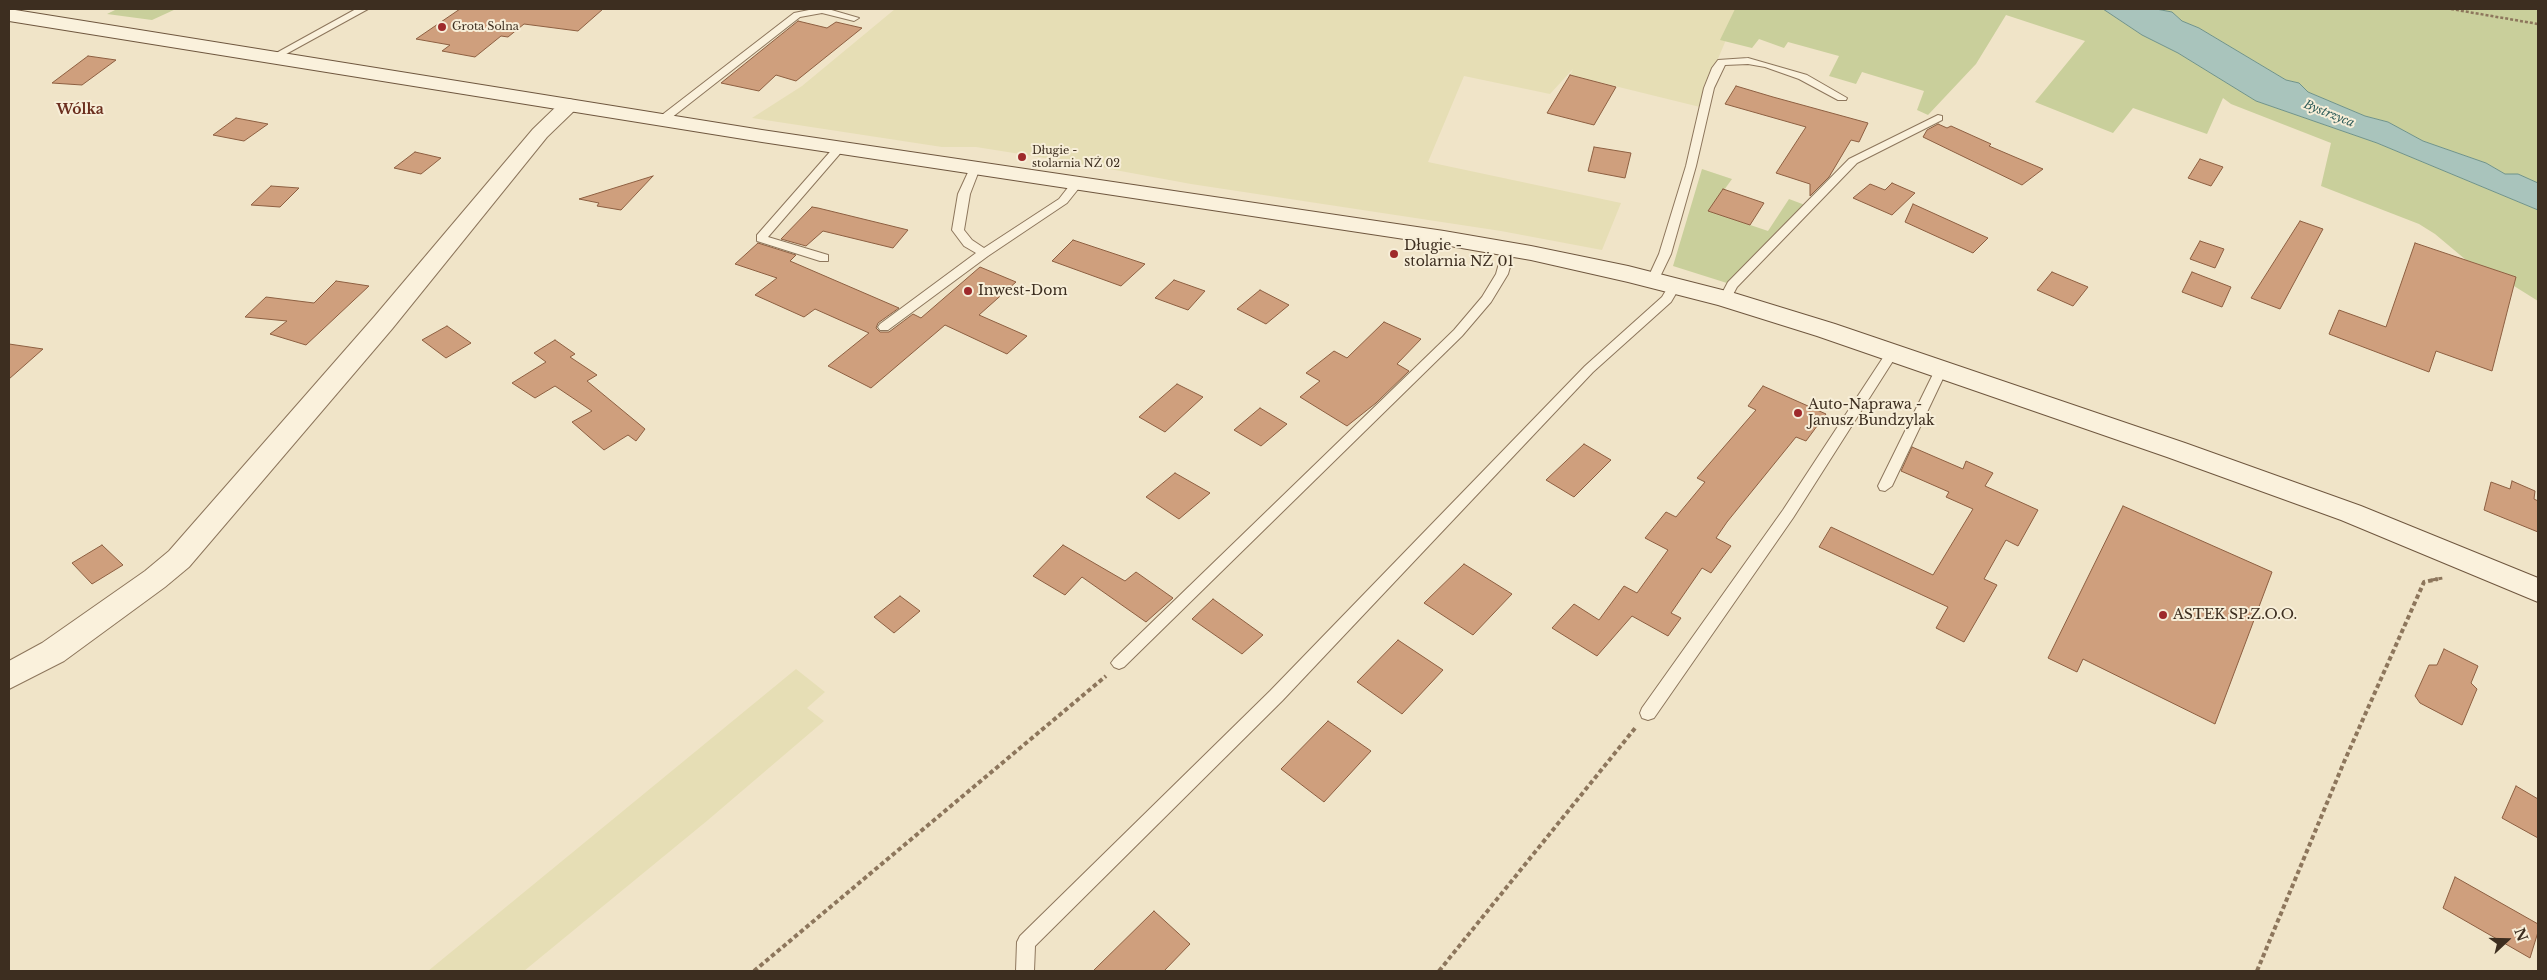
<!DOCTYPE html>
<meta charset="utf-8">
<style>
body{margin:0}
#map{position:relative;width:2547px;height:980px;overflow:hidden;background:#f0e4c8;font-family:"Libre Baskerville",serif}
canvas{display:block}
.frame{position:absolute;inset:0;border:10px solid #3d2e20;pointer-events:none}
.north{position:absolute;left:2482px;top:915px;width:50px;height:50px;-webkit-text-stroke:4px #f7eed8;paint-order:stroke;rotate:69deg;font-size:14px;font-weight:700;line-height:20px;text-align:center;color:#3d2e20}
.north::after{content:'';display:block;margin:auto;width:18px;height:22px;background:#3d2e20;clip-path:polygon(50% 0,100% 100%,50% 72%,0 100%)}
</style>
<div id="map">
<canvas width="2547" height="980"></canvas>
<div class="frame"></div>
<div class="north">N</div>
</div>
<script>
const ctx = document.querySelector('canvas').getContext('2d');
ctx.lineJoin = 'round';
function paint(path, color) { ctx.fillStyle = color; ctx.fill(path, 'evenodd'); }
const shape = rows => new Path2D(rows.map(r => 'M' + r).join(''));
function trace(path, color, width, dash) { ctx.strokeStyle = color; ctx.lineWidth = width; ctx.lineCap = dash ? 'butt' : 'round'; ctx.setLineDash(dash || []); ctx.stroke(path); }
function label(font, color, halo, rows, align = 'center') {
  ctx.font = font + ' "Libre Baskerville",serif'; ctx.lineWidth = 4; ctx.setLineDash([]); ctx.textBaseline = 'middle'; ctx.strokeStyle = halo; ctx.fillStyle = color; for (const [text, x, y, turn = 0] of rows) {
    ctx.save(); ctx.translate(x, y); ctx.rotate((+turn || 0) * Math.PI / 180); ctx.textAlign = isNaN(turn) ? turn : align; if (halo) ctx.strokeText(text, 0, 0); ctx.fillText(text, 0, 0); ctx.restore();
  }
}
paint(shape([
 [895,9,1739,9,1701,99,1700,107,1570,75,1573,69,1550,94,1464,76,1428,162,1621,203,1602,250,1501,231,1191,184,1077,163,976,147,942,147,752,118,802,86],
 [796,669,825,692,807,708,824,721,708,820,524,971,428,971]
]), '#e6deb5');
paint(shape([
 [117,9,176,9,152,20,107,14],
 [1735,9,2103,9,2142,35,2178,53,2256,101,2377,143,2538,210,2538,301,2514,286,2515,277,2466,260,2435,234,2419,224,2321,186,2331,143,2231,104,2223,98,2207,134,2133,108,2113,133,2035,102,2085,41,2006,15,1976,64,1928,115,1917,110,1924,91,1862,72,1856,84,1829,76,1839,56,1788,42,1784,48,1759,39,1752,48,1720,40],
 [2156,9,2538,9,2538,183,2518,174,2505,174,2486,163,2423,141,2388,122,2365,116,2308,92,2299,83,2286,80,2199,28,2182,21,2172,12],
 [1702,169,1732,179,1709,211,1768,231,1789,199,1805,205,1777,231,1730,284,1673,266]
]), '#c9cf9b');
const water = shape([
 [2103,9,2156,9,2172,12,2182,21,2199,28,2286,80,2299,83,2308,92,2365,116,2388,122,2423,141,2486,163,2505,174,2518,174,2538,183,2538,210,2377,143,2256,101,2178,53,2142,35,2103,9]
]);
paint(water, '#a9c4bc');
trace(water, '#6f938a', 1);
const building = shape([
 [460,9,603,9,578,31,524,24,508,37,501,36,475,57,442,51,450,45,416,39,460,9],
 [798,21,827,28,836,22,862,28,796,81,776,75,759,91,721,83,798,21],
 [88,56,116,60,82,85,52,83,88,56],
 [1570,75,1616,87,1594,125,1547,113,1570,75],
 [1736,86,1773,97,1868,123,1859,142,1851,140,1829,177,1810,196,1810,184,1776,173,1806,127,1725,104,1736,86],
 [236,118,268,124,244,141,213,135,236,118],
 [1938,124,1947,128,1951,126,1991,144,1989,146,2043,169,2022,185,1923,137,1927,130,1938,124],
 [1594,147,1631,153,1625,178,1588,171,1594,147],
 [415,152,441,158,421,174,394,168,415,152],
 [2200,159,2223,167,2211,186,2188,178,2200,159],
 [653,176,621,210,597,206,599,203,579,199,653,176],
 [1892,183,1915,193,1892,215,1853,198,1870,184,1885,190,1892,183],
 [271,186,299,188,280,207,251,205,271,186],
 [1723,189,1764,203,1750,225,1708,211,1723,189],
 [1913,204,1988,238,1973,253,1905,222,1913,204],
 [812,207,818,208,908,230,893,248,823,231,806,246,781,239,812,207],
 [2300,221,2323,229,2280,309,2251,298,2300,221],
 [1073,240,1145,264,1121,286,1052,261,1073,240],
 [2200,241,2224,249,2215,268,2190,259,2200,241],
 [758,243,796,255,790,261,899,308,878,323,876,328,880,332,889,332,913,314,921,318,980,267,1016,282,979,315,1027,336,1007,354,945,325,871,388,828,366,869,333,815,309,804,317,755,295,777,278,735,264,758,243],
 [2415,243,2516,277,2492,371,2436,351,2429,372,2329,334,2339,310,2386,327,2415,243],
 [2052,272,2088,287,2073,306,2037,290,2052,272],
 [2192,272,2231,287,2222,307,2182,292,2192,272],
 [1174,280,1205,291,1188,310,1155,298,1174,280],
 [336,281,369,286,306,345,270,334,287,321,245,317,266,297,314,303,336,281],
 [1260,290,1289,305,1266,324,1237,309,1260,290],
 [1384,322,1421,339,1397,364,1409,371,1376,403,1347,426,1300,397,1320,381,1306,373,1334,351,1347,358,1384,322],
 [447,326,471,343,446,358,422,340,447,326],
 [555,340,575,354,570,357,597,375,587,381,645,429,636,441,628,435,604,450,572,422,592,411,555,386,535,398,512,383,546,362,534,353,555,340],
 [9,344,43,349,9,379,9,344],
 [1177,384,1203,397,1165,432,1139,417,1177,384],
 [1763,386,1826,414,1806,441,1796,437,1727,522,1716,538,1731,546,1711,573,1702,568,1671,613,1681,618,1668,636,1632,616,1597,656,1552,628,1574,604,1599,620,1624,586,1637,593,1668,550,1645,538,1666,512,1676,517,1705,482,1697,478,1756,410,1748,406,1763,386],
 [1260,408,1287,424,1261,446,1234,430,1260,408],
 [1584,444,1611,460,1574,497,1546,480,1584,444],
 [1912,447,1963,469,1966,461,1993,473,1985,486,2038,510,2018,546,2006,540,1984,579,1997,585,1964,642,1936,628,1948,607,1819,547,1831,527,1933,575,1973,509,1946,497,1949,492,1901,471,1912,447],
 [1175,473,1210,493,1179,519,1146,497,1175,473],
 [2512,481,2535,491,2534,499,2538,501,2538,532,2484,510,2491,482,2510,489,2512,481],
 [2123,506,2272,572,2215,724,2083,659,2077,672,2048,658,2123,506],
 [102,545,123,565,92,584,72,563,102,545],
 [1063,545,1125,581,1136,572,1173,598,1146,622,1082,577,1065,595,1033,576,1063,545],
 [1464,564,1512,594,1473,635,1424,603,1464,564],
 [900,596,920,611,894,633,874,617,900,596],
 [1213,599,1263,635,1242,654,1192,619,1213,599],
 [1398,640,1443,670,1402,714,1357,682,1398,640],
 [2444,649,2478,666,2471,683,2477,689,2462,725,2420,703,2415,696,2429,665,2437,665,2444,649],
 [1328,721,1371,751,1324,802,1281,769,1328,721],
 [2516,786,2538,799,2538,838,2502,818,2516,786],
 [2455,877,2538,924,2538,932,2530,958,2443,908,2455,877],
 [1154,911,1190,944,1164,971,1093,971,1154,911]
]);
paint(building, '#cf9f7d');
trace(building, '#8d5f41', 1);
const service = shape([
 [356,9,368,9,277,59,269,57,356,9],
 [814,9,828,9,859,18,854,21,822,13,800,17,666,122,658,122,658,118,794,13,814,9],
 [1748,58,1807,75,1847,98,1846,100,1838,100,1799,79,1765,67,1748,64,1725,65,1714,88,1696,166,1671,254,1657,283,1649,283,1647,280,1659,254,1686,166,1704,88,1712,68,1718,60,1748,58],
 [1938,115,1942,116,1942,120,1857,163,1737,287,1729,302,1721,302,1719,299,1728,282,1849,159,1938,115],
 [840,144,845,147,844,149,768,237,828,255,828,261,820,261,757,241,757,235,836,145,840,144],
 [975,165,980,168,970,194,964,230,972,240,984,248,1059,199,1073,181,1077,180,1083,183,1067,203,988,256,888,330,880,330,878,327,880,324,976,253,964,246,952,230,958,194,970,168,975,165],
 [1509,245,1515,249,1508,274,1491,302,1462,336,1124,667,1119,669,1114,667,1111,663,1114,659,1454,330,1482,297,1496,274,1503,249,1509,245],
 [1675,281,1681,285,1671,302,1593,372,1282,701,1035,946,1034,971,1016,971,1017,942,1020,936,1270,691,1585,366,1662,297,1671,282,1675,281],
 [1892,349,1898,353,1793,518,1654,718,1648,720,1642,718,1640,713,1642,708,1783,510,1888,350,1892,349],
 [1941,366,1947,370,1892,486,1885,491,1880,490,1878,486,1935,370,1941,366]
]);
const minor = shape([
 [569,99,576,101,579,105,576,109,547,137,392,329,189,567,165,587,64,661,9,689,9,661,42,643,145,571,169,551,374,317,533,129,562,101,569,99]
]);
const secondary = shape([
 [9,9,762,130,1444,231,1531,246,1628,266,1734,293,1835,324,2185,443,2361,506,2538,578,2538,602,2341,520,2167,457,1817,336,1718,305,1628,282,1531,260,1444,245,762,142,9,21,9,9]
]);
trace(service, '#8d765c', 2);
trace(minor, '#8d765c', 2);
trace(secondary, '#6f573f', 2);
trace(shape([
 [2451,9,2538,24]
]), '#8d765c', 2.5, [3, 2]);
trace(shape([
 [2432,580,2443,578]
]), '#8d765c', 3, [4, 2.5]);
trace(shape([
 [754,971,1106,676],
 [1439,971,1636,727],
 [2257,971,2344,762,2424,582,2438,579]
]), '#8d765c', 4, [4.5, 3]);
paint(service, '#faf1dc');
paint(minor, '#faf1dc');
paint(secondary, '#faf1dc');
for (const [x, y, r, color] of [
 [442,27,5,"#9e2a2b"],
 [1022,157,5,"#9e2a2b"],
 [1394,254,5,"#9e2a2b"],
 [968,291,5,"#9e2a2b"],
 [1798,413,5,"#9e2a2b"],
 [2163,615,5,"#9e2a2b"]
]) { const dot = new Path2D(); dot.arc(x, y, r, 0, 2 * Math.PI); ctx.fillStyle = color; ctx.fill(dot); trace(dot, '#f7eed8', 2); }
label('11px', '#3d2e20', '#f7eed8', [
 ["Grota Solna",452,27],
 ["Długie -",1032,151],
 ["stolarnia NŻ 02",1032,164]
], 'left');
label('italic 12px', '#2f5d5a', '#f7eed8', [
 ["Bystrzyca",2329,114,22]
]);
label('bold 14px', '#6b2e1e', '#f7eed8', [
 ["Wólka",80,110]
]);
label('14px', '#3d2e20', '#f7eed8', [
 ["Długie -",1404,246],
 ["stolarnia NŻ 01",1404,262],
 ["Inwest-Dom",978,291],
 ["Auto-Naprawa -",1808,405],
 ["Janusz Bundzylak",1808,421],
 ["ASTEK SP.Z.O.O.",2173,615]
], 'left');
</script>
